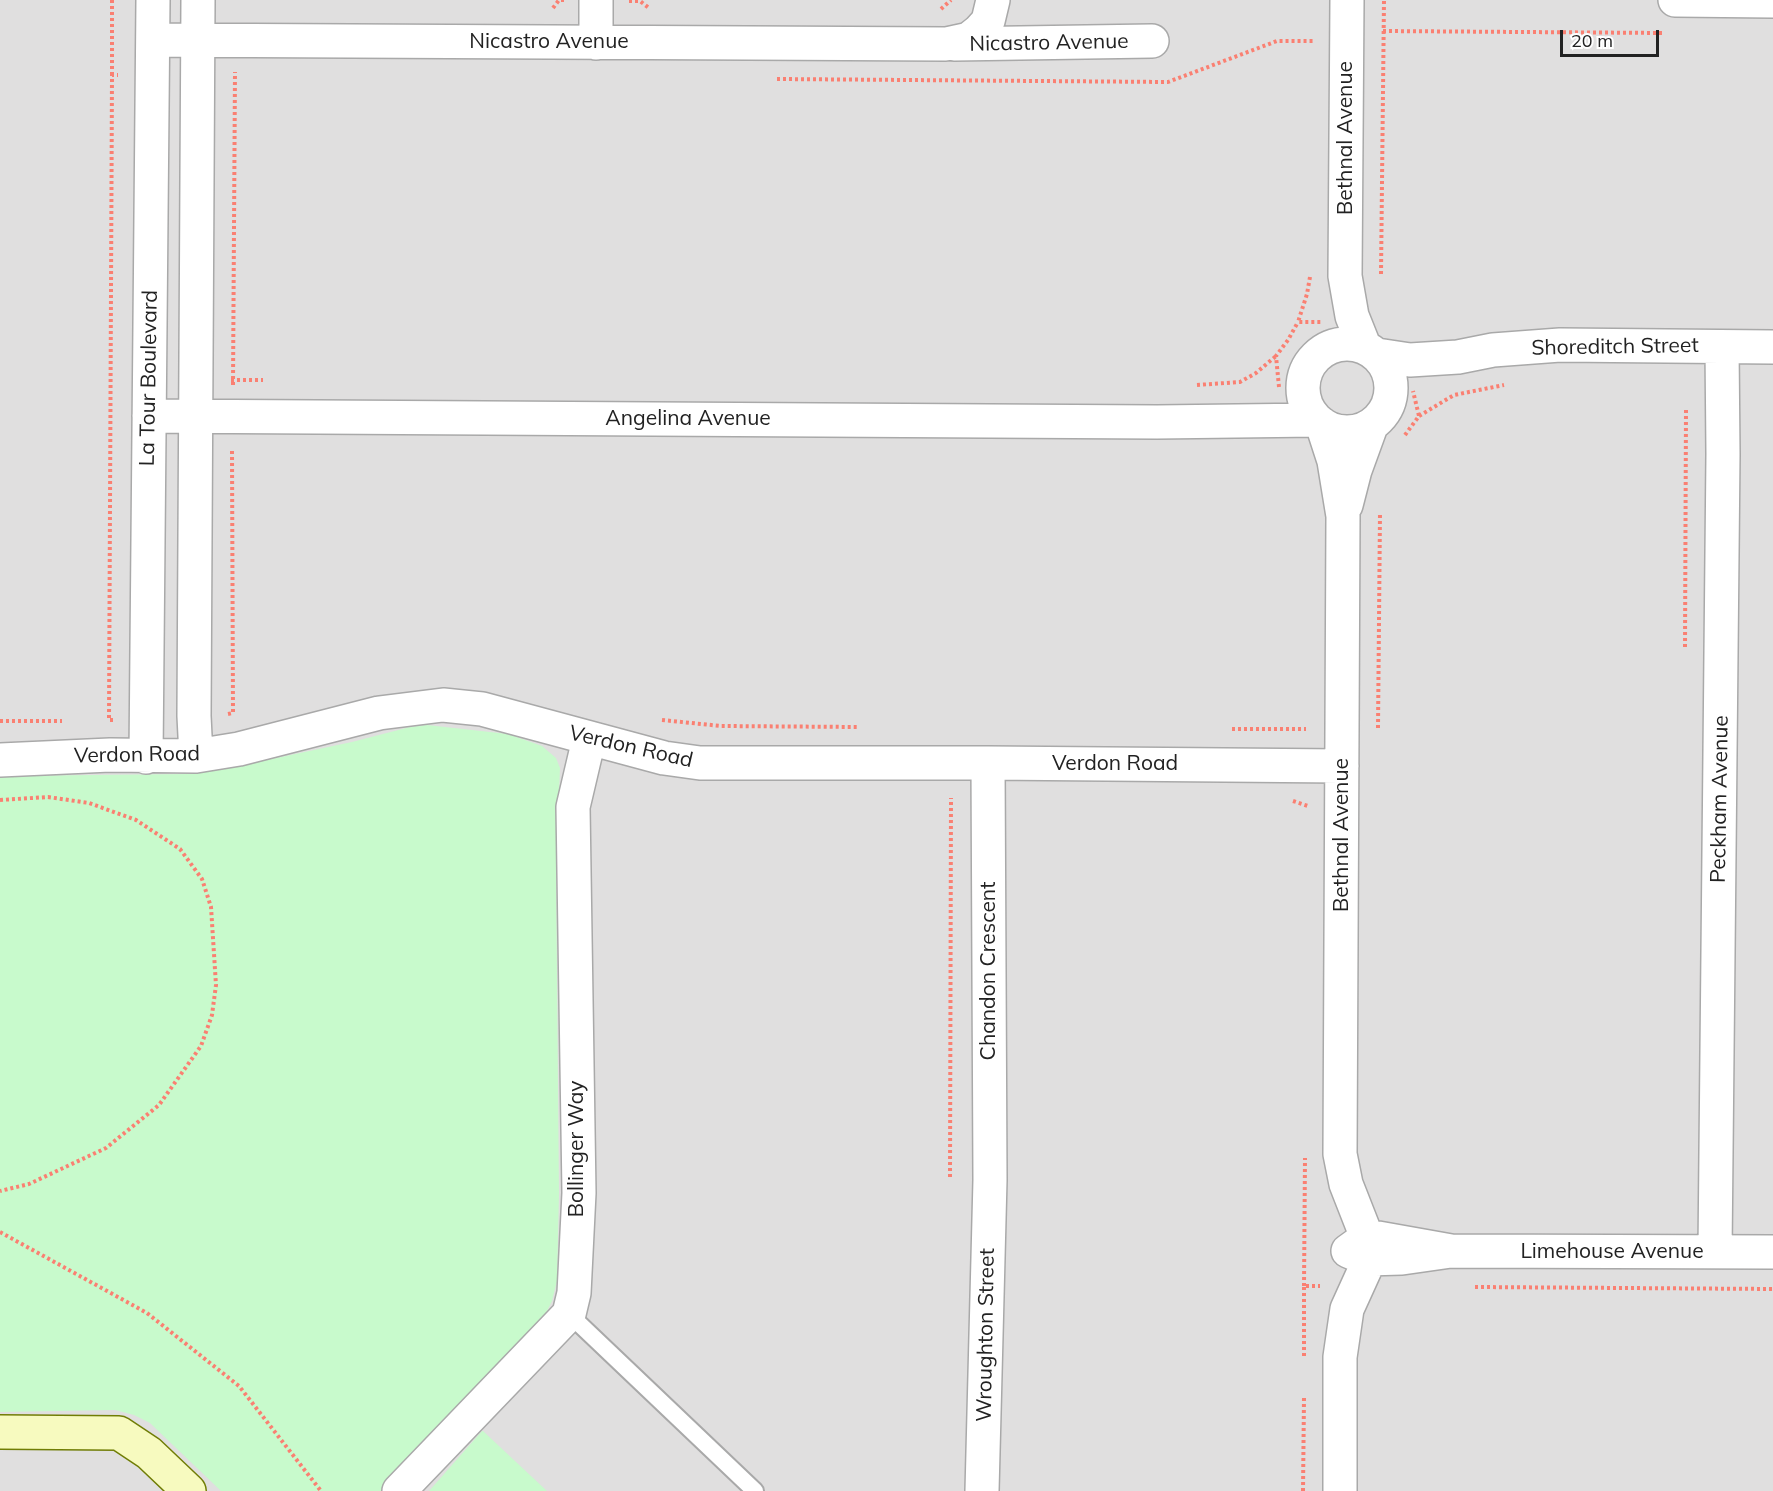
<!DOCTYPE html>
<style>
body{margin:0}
#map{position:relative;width:1773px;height:1491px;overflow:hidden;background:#f2efe9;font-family:Mulish,sans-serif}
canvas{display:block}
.scale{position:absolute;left:1560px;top:30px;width:99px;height:27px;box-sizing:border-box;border:3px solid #222;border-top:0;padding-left:8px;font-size:18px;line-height:21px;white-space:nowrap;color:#222;-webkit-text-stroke:4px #fff;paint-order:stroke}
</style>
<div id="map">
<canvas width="1773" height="1491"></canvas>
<div class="scale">20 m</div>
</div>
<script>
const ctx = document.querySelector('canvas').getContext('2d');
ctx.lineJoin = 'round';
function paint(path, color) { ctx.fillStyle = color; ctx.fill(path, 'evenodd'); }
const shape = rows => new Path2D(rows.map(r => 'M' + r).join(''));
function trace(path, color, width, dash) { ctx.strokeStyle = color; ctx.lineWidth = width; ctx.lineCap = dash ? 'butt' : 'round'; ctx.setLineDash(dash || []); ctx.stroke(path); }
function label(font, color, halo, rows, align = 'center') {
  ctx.font = font + ' Mulish,sans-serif'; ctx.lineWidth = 6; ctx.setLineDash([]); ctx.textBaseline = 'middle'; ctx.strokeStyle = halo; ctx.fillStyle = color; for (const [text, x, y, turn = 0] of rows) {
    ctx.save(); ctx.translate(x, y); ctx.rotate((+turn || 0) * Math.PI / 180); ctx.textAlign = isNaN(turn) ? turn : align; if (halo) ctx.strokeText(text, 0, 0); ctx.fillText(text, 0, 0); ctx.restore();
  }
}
paint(shape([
 [0,0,1773,0,1773,1491,0,1491]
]), '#e0dfdf');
paint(shape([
 [427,725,508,734,542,746,556,758,560,768,556,866,559,1194,557,1281,552,1301,542,1321,385,1491,221,1491,150,1423,134,1415,115,1410,0,1412,0,776,190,774,224,769,352,742,410,727],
 [482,1431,483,1431,547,1491,429,1491]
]), '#c8facc');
const lane = shape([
 [569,1314,755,1491]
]);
const street = shape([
 [1347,0,1345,276,1352,316,1364,346],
 [1675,0,1773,1],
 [153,40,946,44,969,39,979,31,988,21,993,0],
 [596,43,596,0],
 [954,44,1152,41],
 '1303 388a44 44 0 1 1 88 0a44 44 0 1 1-88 0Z',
 [1377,355,1410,360,1458,357,1493,350,1560,345,1773,347],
 [149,416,1157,422,1316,420],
 [1322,424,1334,461,1343,516,1340,1154,1346,1184,1366,1235,1367,1250,1367,1265,1347,1309,1340,1357,1340,1491],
 [1346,505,1355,470,1371,426],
 [196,756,194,716,198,0],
 [146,757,153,0],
 [0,760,110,755,196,756,239,749,379,713,443,705,482,709,664,758,700,763,988,763,1342,766],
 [1451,1251,1378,1238,1366,1238,1348,1251,1367,1259,1402,1258,1451,1251,1773,1252],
 [1715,1252,1723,454,1722,347],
 [399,1491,569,1314,574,1293,579,1193,573,807,589,739],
 [982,1491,990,1180,988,763]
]);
const secondary = shape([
 [0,1432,119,1433,149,1453,189,1491]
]);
trace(lane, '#a9a9a9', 20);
trace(street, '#a9a9a9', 36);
trace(secondary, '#707d05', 36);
trace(shape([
 [629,1,640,1,649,8],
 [553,8,559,0,565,0],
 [941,9,951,0],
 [1383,31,1664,33],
 [112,75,112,0],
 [777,79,1168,82,1277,41,1314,41],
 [1381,274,1384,0],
 [1310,277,1307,294,1298,322,1321,322],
 [231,380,263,380],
 [233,385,235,72],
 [1197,385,1240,382,1256,373,1276,356],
 [1279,387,1276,356,1288,340,1298,322],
 [1419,416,1454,395,1504,385],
 [1405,435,1419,416,1413,391],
 [1685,647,1686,409],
 [228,714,233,713,232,450],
 [113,720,109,720,112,75,118,75],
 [662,720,721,726,858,727],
 [0,721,62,721],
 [1378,728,1380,513],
 [1232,729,1306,729],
 [0,800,48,797,89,803,136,820,180,849,202,879,211,907,216,985,212,1015,201,1046,159,1105,106,1148,29,1184,0,1191],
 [1293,801,1308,806],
 [950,1177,951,798],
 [0,1232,147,1313,239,1386,321,1491],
 [1304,1286,1305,1158],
 [1475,1287,1773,1289],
 [1304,1356,1304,1286,1320,1286],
 [1303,1491,1304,1397]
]), '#fa8072', 4, [3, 3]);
trace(lane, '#fff', 16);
trace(street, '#fff', 33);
trace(secondary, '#f7fabf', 33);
label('21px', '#222', '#fff', [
 ["Nicastro Avenue",549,42],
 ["Nicastro Avenue",1049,43,-1],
 ["Bethnal Avenue",1346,138,-90],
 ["Shoreditch Street",1615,347,-1],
 ["La Tour Boulevard",149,378,-89],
 ["Angelina Avenue",688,419],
 ["Verdon Road",631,747,13],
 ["Verdon Road",137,755,-1],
 ["Verdon Road",1115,764],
 ["Peckham Avenue",1720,799,-89],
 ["Bethnal Avenue",1342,835,-90],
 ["Chandon Crescent",989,971,-90],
 ["Bollinger Way",577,1149,-90],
 ["Limehouse Avenue",1612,1252],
 ["Wroughton Street",986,1335,-89]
]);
</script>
